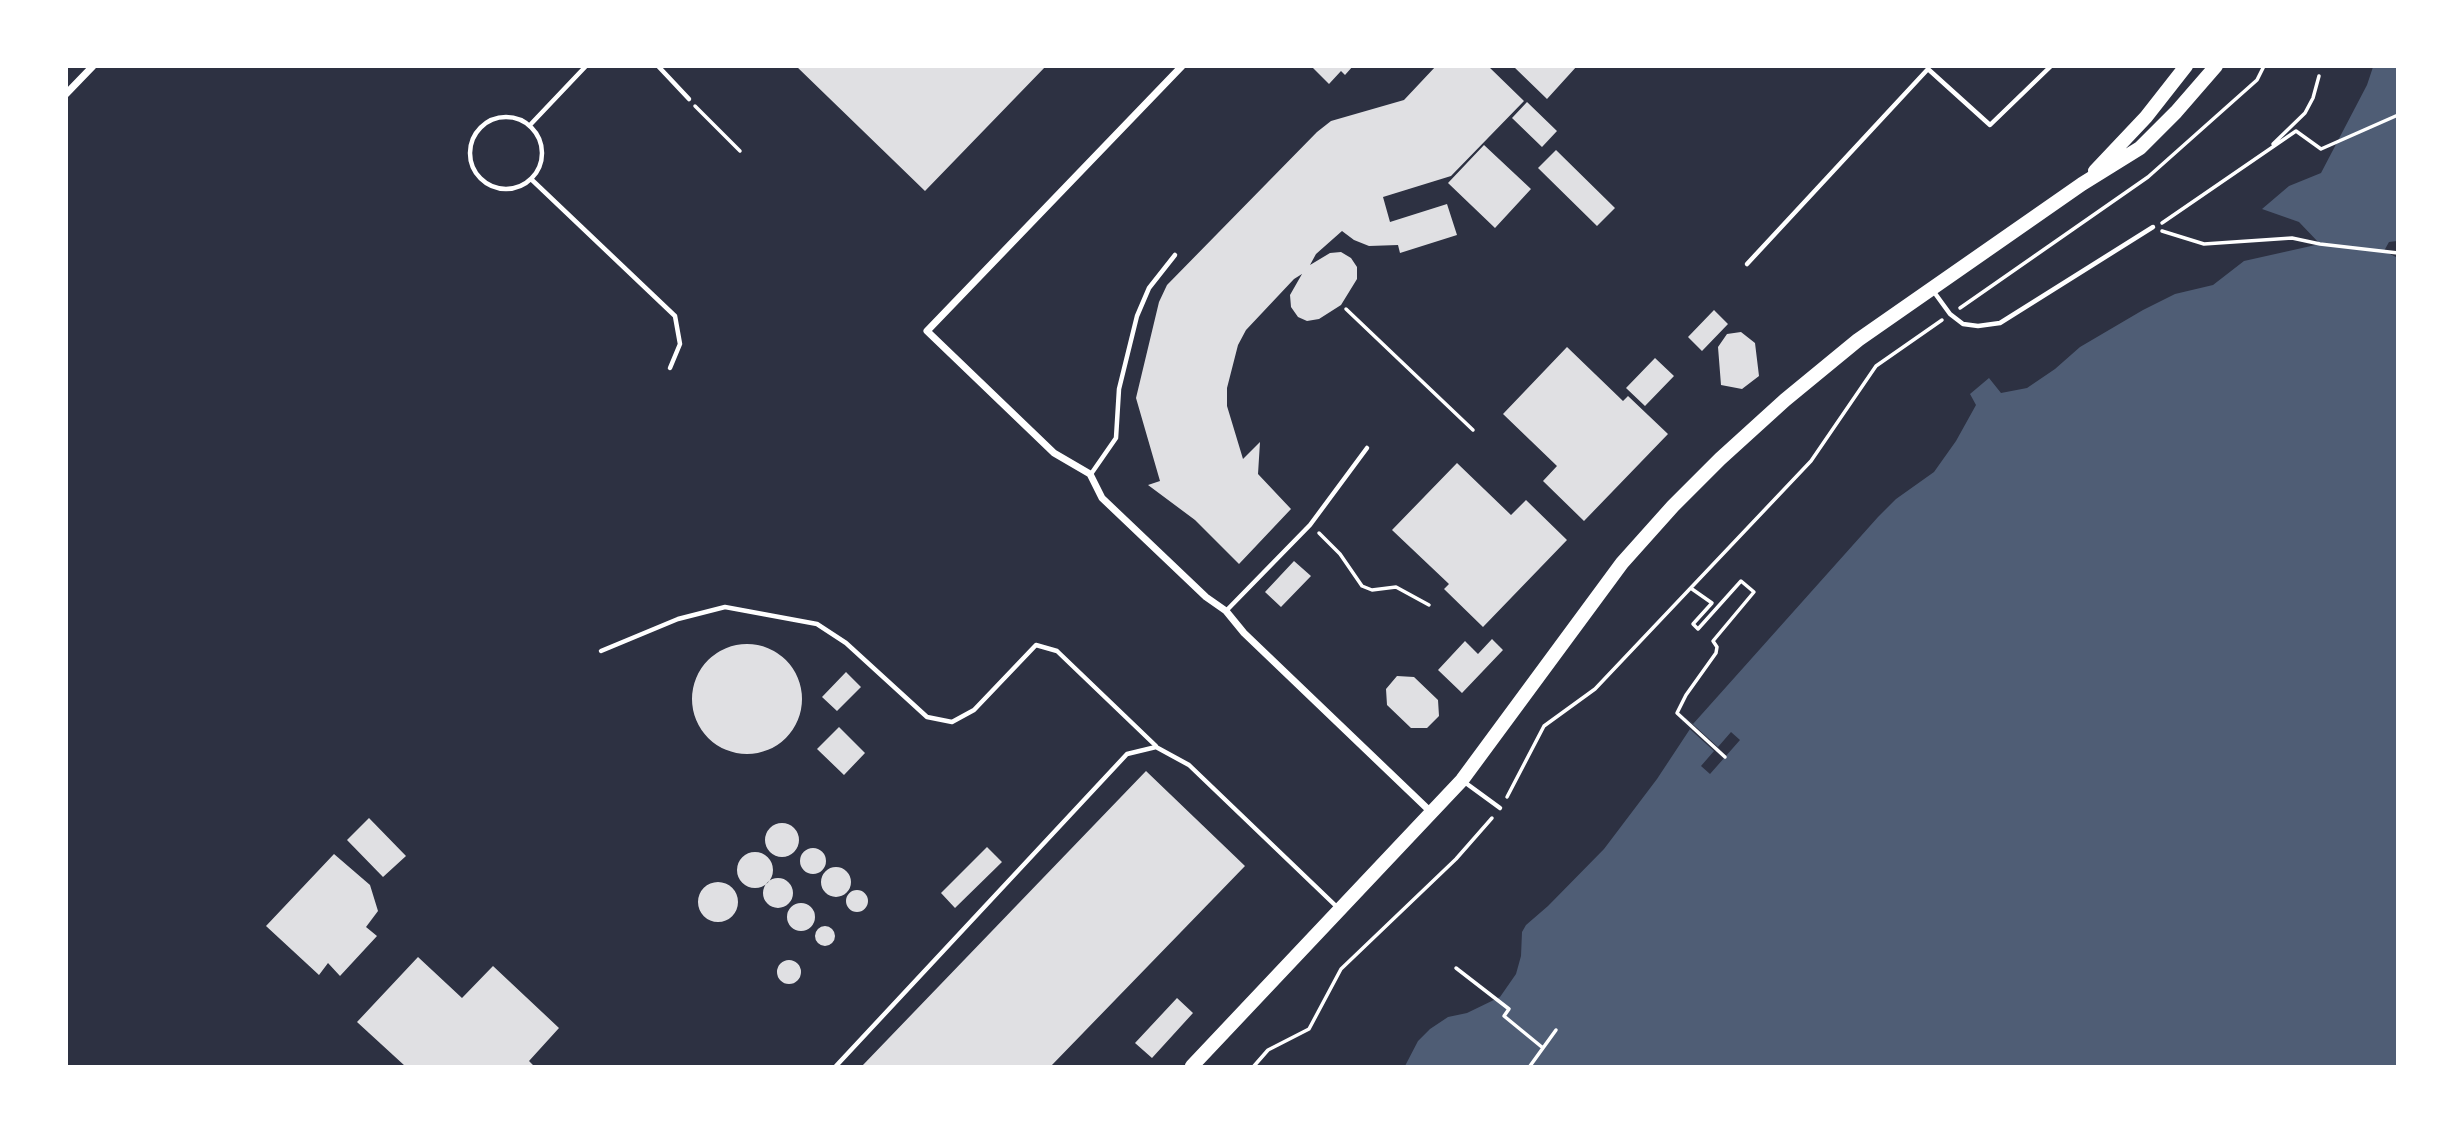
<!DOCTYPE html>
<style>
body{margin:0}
#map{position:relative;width:2464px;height:1133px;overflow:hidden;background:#2d3142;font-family:"Times New Roman",serif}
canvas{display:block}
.frame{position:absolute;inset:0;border:68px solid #fff;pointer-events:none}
</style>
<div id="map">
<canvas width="2464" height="1133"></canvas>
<div class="frame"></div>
</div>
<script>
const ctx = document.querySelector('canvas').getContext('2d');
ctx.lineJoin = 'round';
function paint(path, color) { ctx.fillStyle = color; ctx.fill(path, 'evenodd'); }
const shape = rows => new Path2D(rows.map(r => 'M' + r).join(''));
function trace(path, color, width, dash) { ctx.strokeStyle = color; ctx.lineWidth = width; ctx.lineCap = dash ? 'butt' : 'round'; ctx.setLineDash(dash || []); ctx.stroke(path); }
paint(shape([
 [2373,67,2397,67,2397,241,2389,242,2384,251,2398,258,2397,1066,1405,1066,1418,1041,1430,1029,1448,1017,1467,1013,1500,997,1516,974,1521,956,1522,932,1526,925,1548,906,1604,849,1657,779,1690,729,1682,722,1686,718,1693,724,1878,517,1896,499,1934,472,1956,441,1976,405,1970,394,1989,378,2001,393,2027,388,2055,369,2080,347,2143,310,2175,294,2213,285,2244,261,2320,244,2299,222,2262,209,2289,186,2321,173,2367,85]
]), '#4f5d75');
paint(shape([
 [1686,718,1718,747,1731,732,1740,740,1710,774,1701,766,1714,751,1682,722]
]), '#2d3142');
paint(shape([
 [796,66,1046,66,925,191],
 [1311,66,1353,66,1345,75,1341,71,1329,84],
 [1436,66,1488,66,1524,101,1451,176,1383,197,1390,222,1447,204,1457,235,1400,253,1398,245,1369,246,1354,240,1342,231,1316,254,1310,265,1330,253,1341,252,1351,258,1357,267,1357,279,1341,305,1319,319,1307,321,1298,317,1291,307,1290,295,1302,274,1294,279,1246,330,1238,345,1227,388,1227,406,1243,459,1260,442,1258,474,1291,509,1239,564,1195,520,1148,485,1160,481,1136,398,1159,302,1167,285,1317,132,1331,121,1404,100],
 [1513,66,1577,66,1547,99],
 [1527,102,1557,131,1542,147,1512,118],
 [1484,145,1531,189,1495,228,1448,183],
 [1556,150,1615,208,1597,226,1538,168],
 [1714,310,1728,324,1702,351,1688,337],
 [1741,332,1755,343,1759,376,1742,389,1721,385,1718,347,1727,334],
 [1567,347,1623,401,1628,396,1668,434,1584,521,1543,481,1557,466,1503,414],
 [1655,358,1674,376,1645,406,1626,388],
 [1457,463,1511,515,1526,500,1567,540,1483,627,1444,589,1449,584,1392,530],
 [1294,561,1311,576,1281,607,1265,592],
 [1492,639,1503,650,1462,693,1438,670,1465,641,1478,654],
 '692 699a55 55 0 1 1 110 0a55 55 0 1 1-110 0Z',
 [846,672,861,687,837,711,822,697],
 [1397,676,1414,677,1438,700,1439,716,1427,728,1411,728,1387,705,1386,689],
 [839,727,865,753,844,775,817,749],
 [1146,771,1245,866,1051,1066,862,1066],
 [369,818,406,856,383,877,347,840],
 '765 840a17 17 0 1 1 34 0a17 17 0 1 1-34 0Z',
 [987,847,1002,862,955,908,941,893],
 '800 861a13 13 0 1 1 26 0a13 13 0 1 1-26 0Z',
 '737 870a18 18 0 1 1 36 0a18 18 0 1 1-36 0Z',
 [334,854,370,885,378,911,366,927,377,936,340,976,328,963,319,975,266,926],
 '821 882a15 15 0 1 1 30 0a15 15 0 1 1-30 0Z',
 '763 893a15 15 0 1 1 30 0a15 15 0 1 1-30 0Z',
 '698 902a20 20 0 1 1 40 0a20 20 0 1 1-40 0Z',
 '846 901a11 11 0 1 1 22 0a11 11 0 1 1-22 0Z',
 '787 917a14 14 0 1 1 28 0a14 14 0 1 1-28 0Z',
 '815 936a10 10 0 1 1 20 0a10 10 0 1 1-20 0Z',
 [418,957,462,998,493,966,559,1028,529,1061,534,1066,405,1066,357,1022],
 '777 972a12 12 0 1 1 24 0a12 12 0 1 1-24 0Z',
 [1177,998,1193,1013,1152,1058,1135,1043]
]), '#e0e0e3');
trace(shape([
 [695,106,740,151],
 [2273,144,2305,113,2313,98,2319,76],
 [2162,223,2296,131,2321,149,2398,115],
 [2162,231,2204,244,2292,238,2320,244,2398,253],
 [1960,308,2148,177,2257,80,2264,66],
 [1346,309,1473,430],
 [1319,533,1340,554,1362,586,1372,590,1396,587,1429,605],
 [1692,589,1712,603,1693,624,1698,629,1741,581,1754,592,1713,641,1717,647,1716,653,1686,695,1677,713,1725,757],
 [1507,797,1544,726,1595,689,1811,461,1876,366,1942,320],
 [1456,968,1509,1009,1504,1016,1543,1048],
 [1254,1066,1268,1050,1309,1029,1341,969,1456,859,1492,818],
 [1530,1066,1556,1030]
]), '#fff', 3.5);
trace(shape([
 [658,66,689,99],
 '470 153a36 36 0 1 1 72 0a36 36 0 1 1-72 0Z',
 [530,125,586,66],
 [531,179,675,316,680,344,670,368],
 [1747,264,1928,69,1990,125,2051,66],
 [1934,292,1950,314,1963,324,1978,326,2000,323,2153,227],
 [1091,474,1116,438,1119,389,1137,316,1149,288,1175,255],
 [1226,611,1310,525,1367,448],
 [601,651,678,619,725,607,817,624,846,643,927,717,952,722,974,710,1036,645,1057,651,1156,746],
 [1463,781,1500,808],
 [836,1066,1127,754,1156,747,1189,765,1337,907]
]), '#fff', 4.5);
trace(shape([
 [1182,66,927,331,1054,453,1090,474,1102,498,1206,597,1226,611,1244,633,1433,814],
 [66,94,93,66]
]), '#fff', 7);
trace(shape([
 [2095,171,2146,117,2186,66],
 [1192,1066,1462,780,1622,563,1673,506,1720,459,1785,400,1858,340,2082,184,2140,148,2176,112,2216,66]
]), '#fff', 14);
</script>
